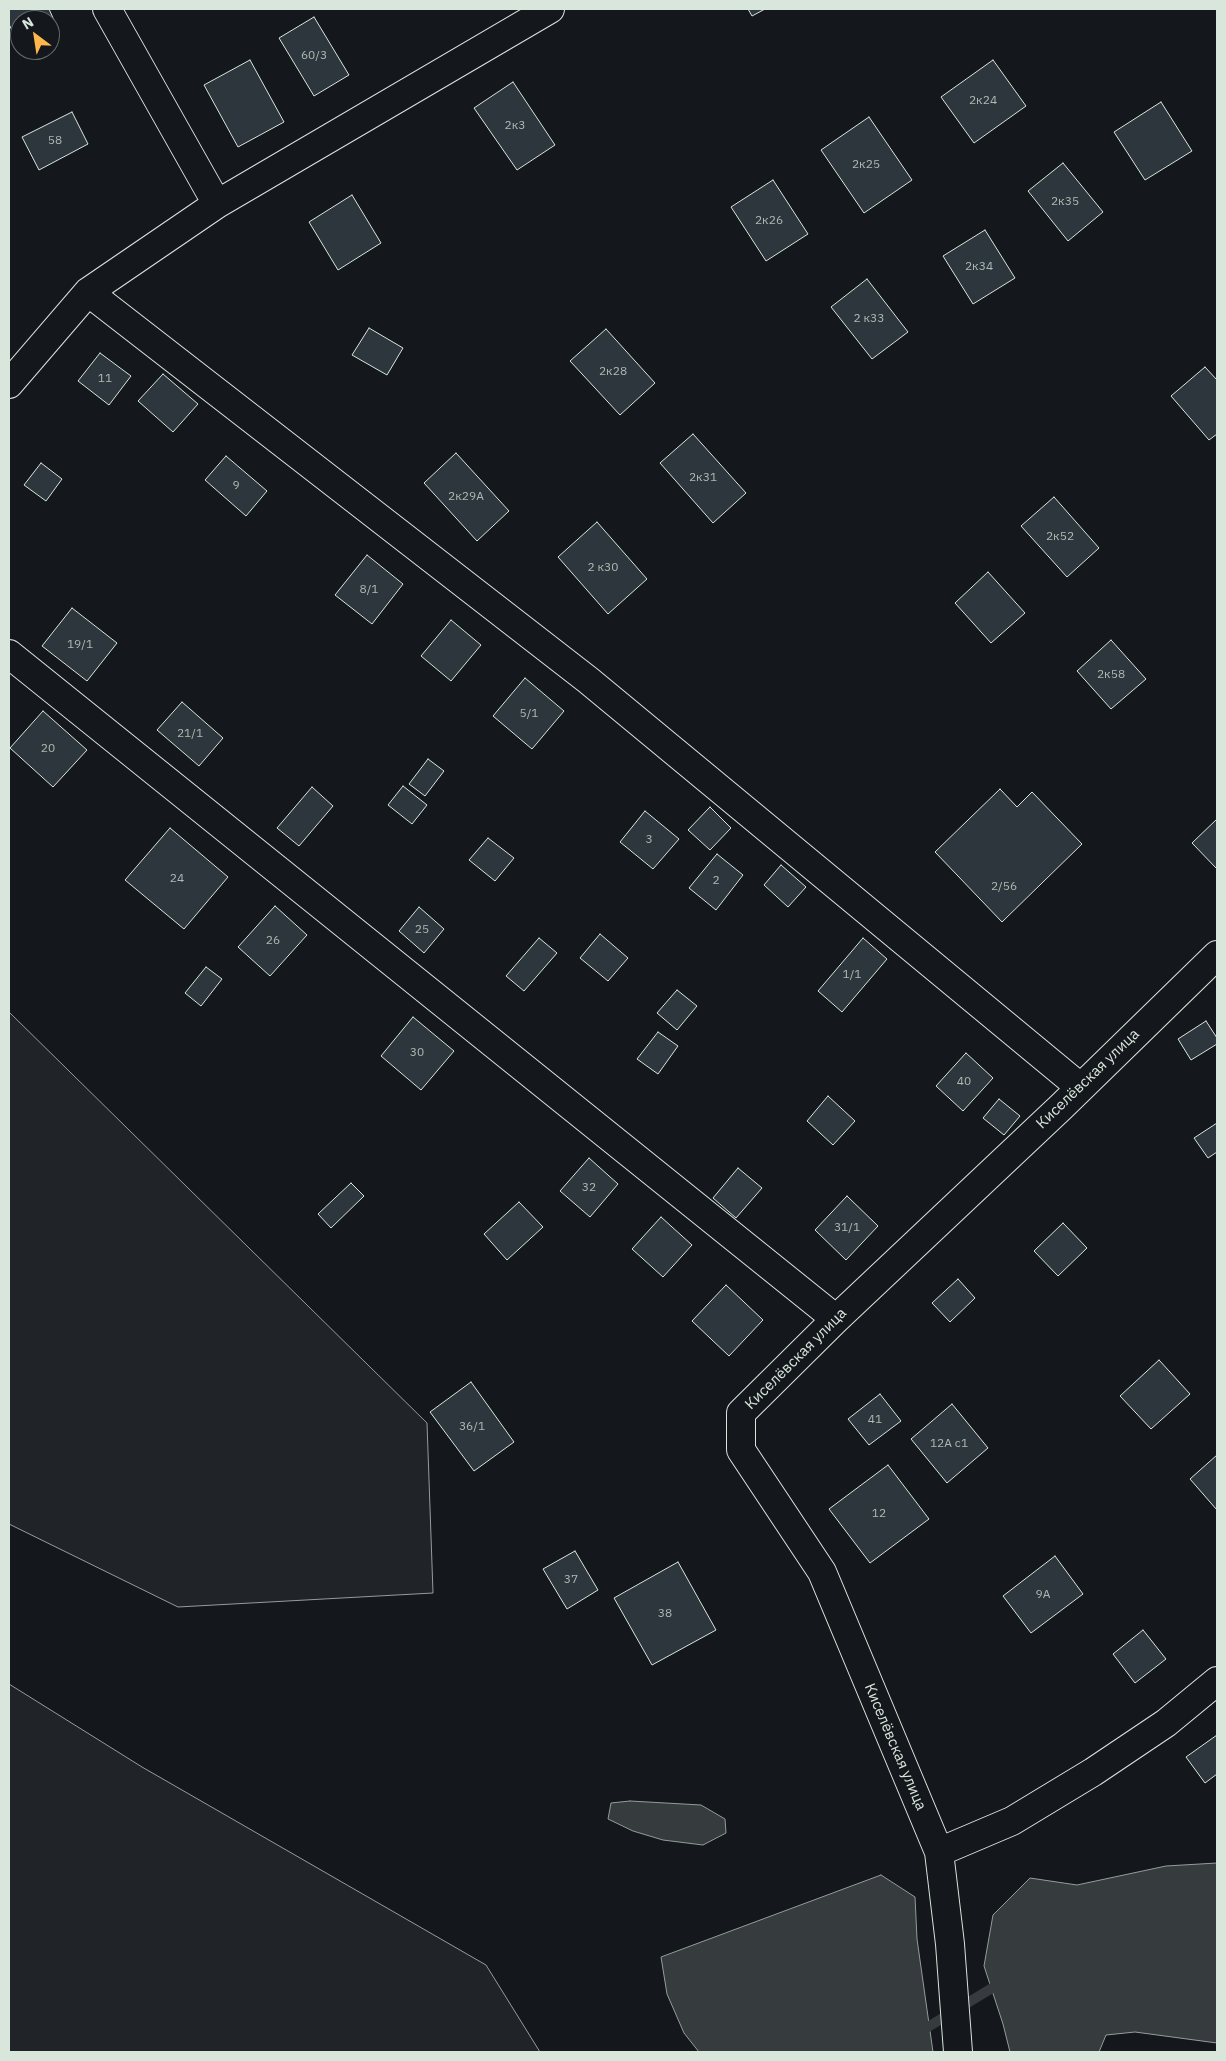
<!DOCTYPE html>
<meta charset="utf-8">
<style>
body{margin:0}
#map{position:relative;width:1226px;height:2061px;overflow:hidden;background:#14181c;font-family:"IBM Plex Sans",sans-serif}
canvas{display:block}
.frame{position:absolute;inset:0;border:10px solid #d8e6dc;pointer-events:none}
.north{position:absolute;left:10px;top:10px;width:50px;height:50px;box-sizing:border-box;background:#14181c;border:1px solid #626a69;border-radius:50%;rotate:329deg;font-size:14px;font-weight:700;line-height:20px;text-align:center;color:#d8e6dc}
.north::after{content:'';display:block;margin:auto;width:18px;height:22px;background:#ffb74d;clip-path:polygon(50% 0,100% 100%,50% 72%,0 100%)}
</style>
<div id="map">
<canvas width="1226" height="2061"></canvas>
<div class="frame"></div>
<div class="north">N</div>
</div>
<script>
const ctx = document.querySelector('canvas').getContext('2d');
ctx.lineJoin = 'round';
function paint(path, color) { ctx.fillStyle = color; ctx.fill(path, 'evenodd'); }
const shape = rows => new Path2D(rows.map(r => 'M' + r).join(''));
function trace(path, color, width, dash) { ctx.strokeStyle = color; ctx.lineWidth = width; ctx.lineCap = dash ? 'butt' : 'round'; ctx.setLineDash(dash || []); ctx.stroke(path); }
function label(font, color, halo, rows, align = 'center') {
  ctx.font = font + ' "IBM Plex Sans",sans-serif'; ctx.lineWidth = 4; ctx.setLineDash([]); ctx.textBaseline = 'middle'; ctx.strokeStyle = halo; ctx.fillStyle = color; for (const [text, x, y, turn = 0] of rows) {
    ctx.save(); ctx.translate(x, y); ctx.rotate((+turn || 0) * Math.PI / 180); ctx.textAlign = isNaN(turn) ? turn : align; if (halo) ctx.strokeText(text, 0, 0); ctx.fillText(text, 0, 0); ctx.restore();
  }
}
const green = shape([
 [9,1012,427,1423,433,1593,178,1607,9,1524,9,1012],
 [9,1684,142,1767,486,1965,540,2052,9,2052,9,1684]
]);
paint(green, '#202428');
trace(green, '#939e99', 1);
const water = shape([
 [630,1801,701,1805,725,1819,726,1833,703,1845,663,1840,633,1831,608,1819,611,1803,630,1801],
 [1217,1863,1217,2043,1135,2032,1106,2035,1099,2052,1010,2052,1003,2024,984,1966,993,1915,1030,1878,1077,1885,1166,1866,1217,1863],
 [881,1875,915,1897,917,1939,933,2052,699,2052,684,2033,667,1994,661,1957,881,1875]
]);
paint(water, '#363b3e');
trace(water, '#939e99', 1);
trace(shape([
 [918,2033,1002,1982]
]), '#363b3e', 10);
const building = shape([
 [9,9,49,9,57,27,50,30,50,20,20,20,19,46,9,24,9,9],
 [748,9,765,9,752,16,748,9],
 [314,17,349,75,314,96,279,38,314,17],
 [250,60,284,122,238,147,204,85,250,60],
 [993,60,1026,106,974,143,941,97,993,60],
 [513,82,555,145,517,170,474,108,513,82],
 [1161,102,1192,151,1145,180,1114,132,1161,102],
 [72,112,88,144,39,170,22,137,72,112],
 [869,117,912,180,864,213,821,150,869,117],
 [1063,163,1103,212,1068,241,1028,191,1063,163],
 [773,180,808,234,766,261,731,207,773,180],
 [352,195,381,243,338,270,309,222,352,195],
 [985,230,1015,278,973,304,943,256,985,230],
 [867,279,908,332,872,359,831,307,867,279],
 [369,328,403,348,387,375,352,355,369,328],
 [606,329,655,383,620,415,570,361,606,329],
 [100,353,131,376,109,405,78,381,100,353],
 [1205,367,1217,380,1217,434,1209,440,1171,396,1205,367],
 [163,374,198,404,173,432,138,401,163,374],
 [693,434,746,493,713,523,660,463,693,434],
 [456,453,509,511,477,541,424,483,456,453],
 [226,456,267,491,246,516,205,480,226,456],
 [41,463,62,479,46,501,24,485,41,463],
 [1054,497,1099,548,1067,577,1021,526,1054,497],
 [597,522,647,579,608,614,558,557,597,522],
 [367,555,403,584,372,624,335,595,367,555],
 [988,572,1025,613,991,643,955,603,988,572],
 [72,608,117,643,87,681,42,646,72,608],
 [451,620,481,645,451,681,421,656,451,620],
 [1111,640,1146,679,1111,709,1077,671,1111,640],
 [525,678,564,711,532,749,493,716,525,678],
 [182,702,223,738,199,766,157,730,182,702],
 [43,711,87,750,53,787,10,748,43,711],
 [428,759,444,771,425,796,409,784,428,759],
 [403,786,427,805,412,824,388,805,403,786],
 [312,787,333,806,299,846,277,828,312,787],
 [1000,789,1017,807,1032,792,1082,844,1002,922,935,852,1000,789],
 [710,807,731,828,710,850,688,830,710,807],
 [645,811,679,839,653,869,620,842,645,811],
 [1217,819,1217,869,1192,843,1217,819],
 [170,828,228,877,184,929,125,880,170,828],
 [488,838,514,858,495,881,469,860,488,838],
 [717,854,743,875,716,910,689,888,717,854],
 [781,865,806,887,788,907,764,885,781,865],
 [275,906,307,935,270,976,238,947,275,906],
 [419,907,444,929,424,953,399,931,419,907],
 [600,934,628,958,608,981,580,958,600,934],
 [539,938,557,953,524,991,506,976,539,938],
 [863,938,887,959,842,1012,818,991,863,938],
 [206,967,222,979,201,1006,185,993,206,967],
 [677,990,697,1006,677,1030,657,1013,677,990],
 [413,1017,454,1051,421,1090,381,1056,413,1017],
 [1206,1021,1217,1038,1217,1044,1191,1060,1178,1039,1206,1021],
 [658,1032,678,1046,658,1074,637,1059,658,1032],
 [966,1053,993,1078,963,1111,936,1086,966,1053],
 [828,1096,855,1121,833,1145,807,1121,828,1096],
 [999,1099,1020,1116,1004,1135,983,1118,999,1099],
 [1217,1123,1217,1152,1208,1158,1194,1138,1217,1123],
 [589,1158,618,1184,590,1217,560,1191,589,1158],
 [738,1168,762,1188,736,1218,713,1198,738,1168],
 [351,1183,364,1196,331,1228,318,1214,351,1183],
 [847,1196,878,1226,846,1260,815,1230,847,1196],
 [519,1202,543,1227,507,1260,484,1234,519,1202],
 [661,1217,692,1245,663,1277,632,1249,661,1217],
 [1063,1223,1087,1248,1058,1276,1034,1251,1063,1223],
 [958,1279,975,1298,950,1322,932,1303,958,1279],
 [726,1285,763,1320,729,1356,692,1321,726,1285],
 [1159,1360,1190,1394,1151,1429,1120,1396,1159,1360],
 [471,1382,514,1442,474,1471,430,1412,471,1382],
 [880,1394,901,1421,869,1445,848,1419,880,1394],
 [952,1404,988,1448,947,1483,911,1439,952,1404],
 [1217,1455,1217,1510,1190,1479,1217,1455],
 [888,1465,929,1519,870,1563,829,1509,888,1465],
 [575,1551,598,1590,567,1609,543,1569,575,1551],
 [1055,1556,1083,1594,1031,1633,1003,1596,1055,1556],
 [678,1562,716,1630,652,1665,614,1598,678,1562],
 [1143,1630,1166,1659,1135,1683,1113,1654,1143,1630],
 [1217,1735,1217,1774,1205,1783,1186,1757,1217,1735]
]);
paint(building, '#2c363c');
trace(building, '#d8e6dc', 1);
const minor = shape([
 [107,9,217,204],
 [88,292,588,680,1080,1087],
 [9,384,88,292,217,204,550,9],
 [9,654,836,1319],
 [939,1852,1012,1821,1093,1772,1166,1723,1217,1681],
 [958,2052,950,1944,939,1852,822,1572,741,1450,741,1413,836,1319,1061,1107,1217,955]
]);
trace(minor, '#d8e6dc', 30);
trace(minor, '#14181c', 28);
label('12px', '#adbab4', null, [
 ["60/3",314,56],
 ["2к24",983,101],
 ["2к3",515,126],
 ["58",55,141],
 ["2к25",866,165],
 ["2к35",1065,202],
 ["2к26",769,221],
 ["2к34",979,267],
 ["2 к33",869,319],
 ["2к28",613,372],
 ["11",105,379],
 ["2к31",703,478],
 ["9",236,486],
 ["2к29А",466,497],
 ["2к52",1060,537],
 ["2 к30",603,568],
 ["8/1",369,590],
 ["19/1",80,645],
 ["2к58",1111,675],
 ["5/1",529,714],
 ["21/1",190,734],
 ["20",48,749],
 ["3",649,840],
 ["24",177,879],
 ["2",716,881],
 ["2/56",1004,887],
 ["25",422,930],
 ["26",273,941],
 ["1/1",852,975],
 ["30",417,1053],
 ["40",964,1082],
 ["32",589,1188],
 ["31/1",847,1228],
 ["41",875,1420],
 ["36/1",472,1427],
 ["12А с1",949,1444],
 ["12",879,1514],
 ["37",571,1580],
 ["9А",1043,1595],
 ["38",665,1614]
]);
label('15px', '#d8e6dc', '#14181c', [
 ["Киселёвская улица",1088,1079,-44],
 ["Киселёвская улица",796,1359,-45],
 ["Киселёвская улица",895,1747,67]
]);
</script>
